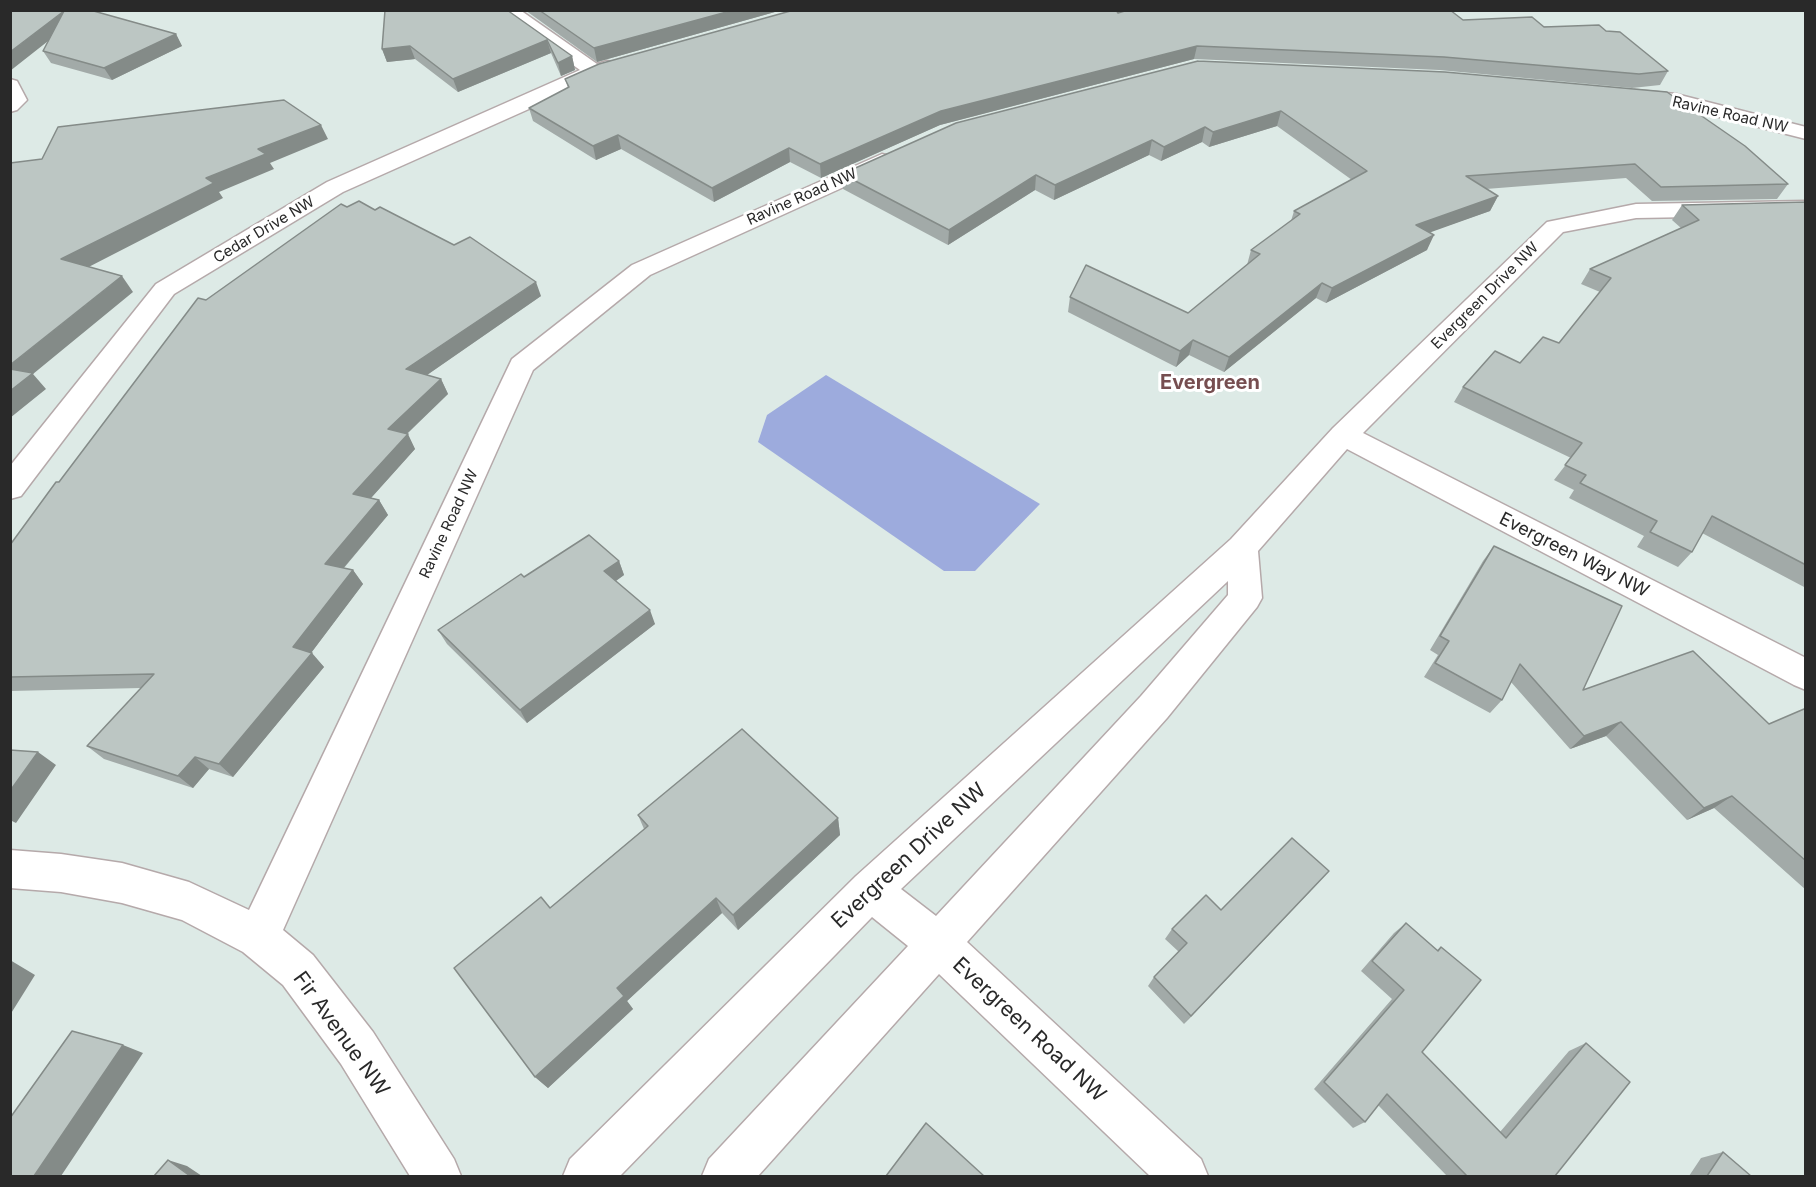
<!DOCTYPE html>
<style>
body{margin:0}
#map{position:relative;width:1816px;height:1187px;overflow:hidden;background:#ddeae6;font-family:Inter,sans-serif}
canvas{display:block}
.frame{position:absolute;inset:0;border:12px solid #292929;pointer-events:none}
</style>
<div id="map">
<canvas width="1816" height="1187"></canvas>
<div class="frame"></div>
</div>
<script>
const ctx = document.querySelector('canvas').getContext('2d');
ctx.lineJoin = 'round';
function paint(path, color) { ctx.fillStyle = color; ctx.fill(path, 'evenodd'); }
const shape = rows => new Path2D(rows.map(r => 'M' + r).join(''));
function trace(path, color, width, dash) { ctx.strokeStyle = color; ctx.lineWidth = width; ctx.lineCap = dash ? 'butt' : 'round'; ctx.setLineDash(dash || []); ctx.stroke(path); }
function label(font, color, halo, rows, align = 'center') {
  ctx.font = font + ' Inter,sans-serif'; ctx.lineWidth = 6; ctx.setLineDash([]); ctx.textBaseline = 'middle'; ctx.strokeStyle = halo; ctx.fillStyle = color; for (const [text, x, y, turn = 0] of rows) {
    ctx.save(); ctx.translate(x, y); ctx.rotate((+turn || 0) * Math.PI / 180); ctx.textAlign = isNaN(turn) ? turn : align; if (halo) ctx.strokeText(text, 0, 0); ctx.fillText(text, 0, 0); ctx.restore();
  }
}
paint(shape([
 [826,375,1040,504,975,571,944,571,758,442,767,415]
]), '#9dabdd');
const street = shape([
 [496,10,520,10,597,64,607,61,614,63,617,67,614,71,343,192,174,294,21,496,10,499,10,466,156,284,327,182,580,70,496,10],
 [10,79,17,81,27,100,17,110,10,112,10,79],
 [1635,90,1676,94,1806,127,1806,139,1676,106,1628,100,1625,96,1628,92,1635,90],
 [882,154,890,156,893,161,890,166,650,275,533,370,283,930,313,955,373,1032,454,1159,461,1176,410,1176,341,1064,283,985,243,952,182,920,122,903,61,892,10,888,10,850,61,854,122,863,189,882,249,910,512,359,632,265,882,154],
 [1806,201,1806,215,1636,218,1563,232,1363,433,1806,658,1806,690,1794,685,1347,449,1258,551,1262,598,1257,607,1167,718,967,942,1201,1159,1208,1176,1150,1176,939,974,758,1176,702,1176,709,1159,908,946,872,917,620,1176,563,1176,570,1159,856,876,1231,539,1333,428,1547,222,1636,204,1806,201],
 [1228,581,1228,595,1141,696,936,916,901,889,1228,581]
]);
trace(street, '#b5a9aa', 3);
paint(street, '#fff');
paint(shape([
 [10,10,176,34,182,46,112,80,51,63,43,51,48,41],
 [507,10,572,56,575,70,561,76,551,53,458,92,415,59,387,62,382,49],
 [525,10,782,10,597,62],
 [1118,13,1463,20,1606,31,1668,71,1660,85,1632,88,1439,70,1194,59,940,125,821,178,790,162,714,202,621,149,596,160,533,121,529,108,568,88,565,79],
 [1198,61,1788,184,1777,199,1652,201,1626,178,1486,189,1498,196,1490,211,1429,232,1427,250,1326,303,1316,298,1224,372,1189,355,1176,367,1068,312,1070,297,1188,313,1247,265,1251,250,1291,221,1294,211,1352,180,1277,126,1209,147,1202,142,1161,161,1149,155,1054,200,1035,190,948,245,843,189,842,174],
 [1806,202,1806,588,1702,533,1692,552,1678,567,1637,547,1644,536,1569,498,1574,490,1554,480,1571,458,1454,402,1463,387,1520,363,1559,343,1600,292,1581,284,1590,269,1681,228,1672,220,1682,205],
 [541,296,427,375,441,379,448,394,407,434,415,449,371,498,379,500,388,515,344,568,353,570,363,584,311,653,324,667,233,777,209,769,193,788,104,759,87,746,141,688,10,691,10,545,59,482,206,300],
 [1494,546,1583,690,1769,724,1806,711,1806,890,1714,808,1687,820,1606,736,1570,749,1511,682,1502,700,1490,713,1424,677,1438,655,1430,650,1483,561],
 [619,561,624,575,616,581,655,624,527,723,447,644,438,630,524,577],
 [638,815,838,818,840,835,738,930,722,913,627,1001,633,1009,548,1088,535,1077,550,908,644,829],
 [1319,882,1184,1024,1148,986,1154,977,1179,952,1165,939,1172,929,1221,910],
 [1406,923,1437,950,1441,947,1422,1052,1500,1132,1569,1051,1586,1043,1555,1176,1447,1176,1378,1105,1365,1122,1353,1128,1314,1089,1392,999,1361,971,1394,933],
 [1723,1152,1751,1176,1689,1176,1701,1158]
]), '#a2aaa8');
paint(shape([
 [734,10,782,10,597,62,594,48],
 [64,11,71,23,10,71,10,52],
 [176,34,182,46,112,80,104,68],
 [547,40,551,53,458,92,453,79],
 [410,46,415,59,387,62,382,49],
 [1197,46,1194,59,940,125,821,178,820,164,941,111],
 [572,56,575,70,561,76,558,63],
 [1281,111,1277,126,1209,147,1213,132],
 [321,125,328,139,270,163,274,169,219,192,223,198,73,275,61,259,258,149],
 [1205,127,1202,142,1161,161,1164,147],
 [618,135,621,149,596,160,593,146],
 [1152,140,1149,155,1054,200,1055,185],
 [789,148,790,162,714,202,712,188],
 [1036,175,1035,190,948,245,949,230],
 [1498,196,1490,211,1409,240,1416,225],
 [1434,235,1427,250,1326,303,1332,288],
 [122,276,133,292,33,374,46,389,10,418,10,365],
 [536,282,541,296,414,384,406,369],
 [1322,283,1316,298,1224,372,1229,357],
 [1193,340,1189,355,1176,367,1180,351],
 [441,379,448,394,396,444,388,429],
 [408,434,415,449,362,508,353,494],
 [379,500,388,515,335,578,325,564],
 [619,561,624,575,610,585,604,571],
 [353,570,363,584,305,661,293,647],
 [650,610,655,624,527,723,520,710],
 [312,653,324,667,233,777,219,764],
 [1621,722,1606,736,1570,749,1584,736],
 [38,752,56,765,16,823,10,820,10,791],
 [195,757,209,769,193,788,178,776],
 [1732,796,1714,808,1687,820,1704,808],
 [838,818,840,835,738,930,733,915],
 [1329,871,1319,882,1184,1024,1191,1016],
 [716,898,722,913,627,1001,633,1009,548,1088,535,1077,617,988],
 [10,960,35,975,10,1015],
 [123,1045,143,1053,61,1176,34,1176],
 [168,1160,187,1166,202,1176,190,1176]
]), '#848b88');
const building = shape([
 [10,10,90,10,176,34,104,68,43,51,64,11,10,52,10,10],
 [385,10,507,10,572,56,558,63,547,40,453,79,410,46,382,49,385,10],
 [539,10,734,10,594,48,539,10],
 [794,10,1116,10,1118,13,1128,10,1450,10,1463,20,1532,17,1544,27,1599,25,1606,31,1620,32,1668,71,1639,74,1444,57,1197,46,941,111,820,164,789,148,712,188,618,135,593,146,529,108,569,87,565,79,599,64,794,10],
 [1198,61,1445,72,1667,92,1745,146,1788,184,1661,187,1635,164,1466,176,1498,196,1416,225,1434,235,1332,288,1322,283,1229,357,1193,340,1180,351,1070,297,1086,265,1188,313,1260,254,1251,250,1300,214,1294,211,1367,171,1281,111,1213,132,1205,127,1164,147,1152,140,1055,185,1036,175,949,230,842,174,956,123,1198,61],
 [284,100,321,125,258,149,266,154,206,178,214,183,61,259,122,276,10,365,10,163,42,159,58,127,284,100],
 [359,201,375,210,380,207,454,245,470,237,536,282,406,369,441,379,388,429,408,434,353,494,379,500,325,564,353,570,293,647,312,653,219,764,195,757,178,776,87,746,154,674,10,677,10,545,56,482,59,482,198,298,206,300,341,204,347,207,359,201],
 [1806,202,1806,565,1712,516,1692,552,1650,532,1657,521,1580,483,1586,475,1565,465,1582,443,1463,387,1495,351,1520,363,1543,337,1559,343,1611,278,1590,269,1699,220,1682,205,1806,202],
 [10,369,33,373,10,391,10,369],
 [589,535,619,561,604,571,650,610,520,710,438,630,521,574,524,577,589,535],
 [1494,546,1622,606,1583,690,1693,651,1769,724,1804,709,1806,711,1806,861,1732,796,1704,808,1621,722,1584,736,1520,664,1502,700,1435,663,1449,641,1440,636,1494,546],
 [742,729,838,818,733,915,716,898,617,988,624,996,535,1077,454,968,541,897,550,908,648,826,638,815,742,729],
 [10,750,38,752,10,791,10,750],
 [1292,838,1329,871,1191,1016,1154,977,1187,943,1172,929,1206,895,1221,910,1292,838],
 [1406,923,1438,951,1441,947,1481,980,1422,1052,1506,1138,1586,1043,1630,1082,1555,1176,1467,1176,1387,1094,1365,1122,1324,1082,1404,990,1372,961,1406,923],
 [72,1031,123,1045,34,1176,10,1176,10,1118,72,1031],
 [926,1123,984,1176,886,1176,926,1123],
 [1723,1152,1751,1176,1707,1176,1723,1152],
 [168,1160,190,1176,154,1176,168,1160]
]);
paint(building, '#bcc6c3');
trace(building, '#848b88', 1.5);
label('15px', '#292929', '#fff', [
 ["Ravine Road NW",1730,115,13],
 ["Ravine Road NW",802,197,-24],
 ["Cedar Drive NW",264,230,-31],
 ["Evergreen Drive NW",1485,296,-45],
 ["Ravine Road NW",449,524,-65]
]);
label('18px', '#292929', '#fff', [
 ["Evergreen Way NW",1574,555,27]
]);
label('bold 20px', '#764e50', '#fff', [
 ["Evergreen",1210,383]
]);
label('21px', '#292929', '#fff', [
 ["Evergreen Drive NW",909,856,-43],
 ["Evergreen Road NW",1029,1030,43],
 ["Fir Avenue NW",341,1034,54]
]);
</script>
